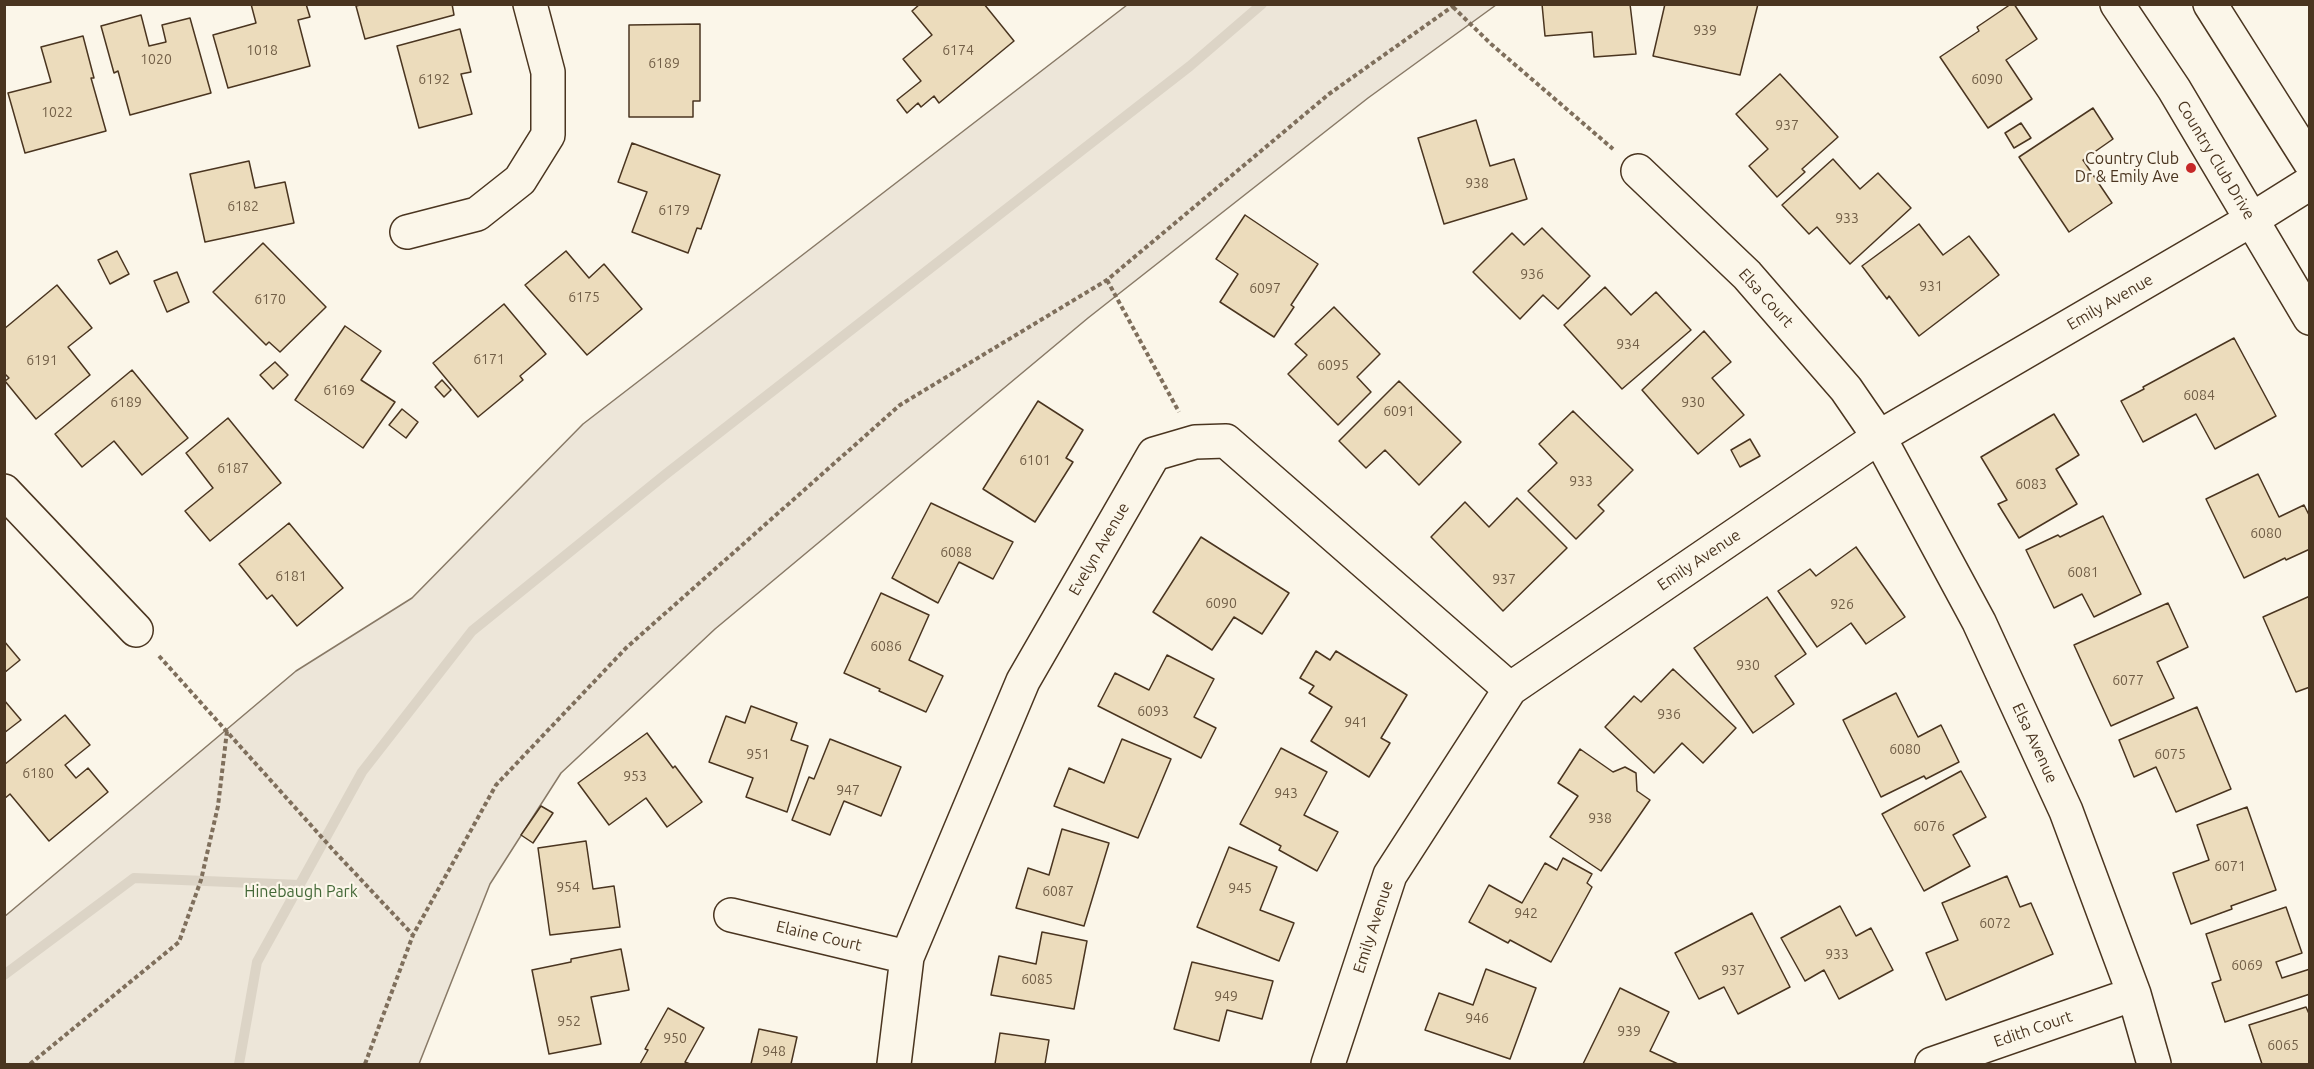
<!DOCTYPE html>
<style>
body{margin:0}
#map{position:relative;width:2314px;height:1069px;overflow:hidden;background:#fbf6e9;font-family:Ubuntu,sans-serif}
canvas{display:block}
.frame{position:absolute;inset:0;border:6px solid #4a3520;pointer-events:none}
</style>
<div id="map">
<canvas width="2314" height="1069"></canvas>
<div class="frame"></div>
</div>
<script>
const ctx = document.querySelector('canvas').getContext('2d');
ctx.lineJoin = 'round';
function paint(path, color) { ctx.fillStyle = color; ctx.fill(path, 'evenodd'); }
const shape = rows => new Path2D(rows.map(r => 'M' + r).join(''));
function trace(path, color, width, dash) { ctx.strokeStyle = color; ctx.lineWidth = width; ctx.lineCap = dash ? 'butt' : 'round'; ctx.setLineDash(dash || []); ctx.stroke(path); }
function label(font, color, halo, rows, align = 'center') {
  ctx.font = font + ' Ubuntu,sans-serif'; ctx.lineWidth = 4.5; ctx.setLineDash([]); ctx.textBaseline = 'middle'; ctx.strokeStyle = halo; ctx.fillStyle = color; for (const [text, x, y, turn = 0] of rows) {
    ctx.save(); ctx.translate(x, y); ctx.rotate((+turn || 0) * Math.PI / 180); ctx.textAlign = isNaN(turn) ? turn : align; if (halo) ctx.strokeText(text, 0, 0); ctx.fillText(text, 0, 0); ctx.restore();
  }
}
const green = shape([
 [1127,5,1496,5,1368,98,1088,318,715,629,561,773,490,884,419,1064,5,1064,4,917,296,671,412,598,583,424,1127,5]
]);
paint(green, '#ede6d9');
trace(green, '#887966', 1.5);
trace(shape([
 [4,975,134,878,300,885],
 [239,1064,257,962,362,772,472,631,666,474,1190,66,1262,4]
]), '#dcd4c6', 10);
const building = shape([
 [251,4,306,4,310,17,298,20,310,66,228,88,213,35,256,23,251,4],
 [364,4,452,4,454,15,365,39,356,6,364,4],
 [920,4,984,4,1014,41,939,103,934,96,921,107,918,103,907,113,897,100,921,81,903,59,932,35,912,11,920,4],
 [1542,4,1630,4,1636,54,1594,57,1592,32,1545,36,1542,4],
 [1665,4,1758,4,1740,75,1653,56,1665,4],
 [2011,4,2014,4,2037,39,2006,60,2032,99,1988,128,1940,57,1979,31,1977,27,2011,4],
 [141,15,149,46,166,42,162,25,190,18,211,93,130,115,118,71,114,73,101,26,141,15],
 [700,24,700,101,693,101,693,117,629,117,629,25,700,24],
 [460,29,471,72,461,74,472,114,419,128,397,46,460,29],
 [83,36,94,78,91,78,106,131,25,153,8,93,51,82,41,47,83,36],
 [1780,74,1838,137,1802,169,1805,172,1777,197,1749,166,1768,149,1736,114,1780,74],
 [2093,108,2113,139,2083,160,2112,203,2069,232,2019,157,2093,108],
 [1476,120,1490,166,1514,159,1527,199,1444,224,1418,138,1476,120],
 [2021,123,2031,138,2014,148,2005,133,2021,123],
 [632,143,720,175,701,229,697,228,688,253,632,232,647,192,618,182,632,143],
 [1833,159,1860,189,1878,173,1911,208,1850,264,1817,227,1809,234,1782,205,1833,159],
 [249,161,255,188,285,182,294,223,205,242,190,174,249,161],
 [1245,215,1318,264,1291,305,1294,307,1274,337,1220,302,1238,274,1216,259,1245,215],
 [1919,224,1943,255,1969,236,1999,275,1919,336,1889,296,1887,299,1862,266,1919,224],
 [1542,228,1590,276,1558,309,1543,295,1520,319,1473,272,1512,233,1524,245,1542,228],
 [263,243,326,307,280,352,269,342,266,345,213,292,263,243],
 [117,251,129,274,110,284,98,260,117,251],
 [566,251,589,278,604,264,642,309,587,355,525,285,566,251],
 [177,272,189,302,167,312,154,281,177,272],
 [57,285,92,328,68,347,90,375,36,419,5,381,9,378,4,373,4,329,57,285],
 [1605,287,1631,315,1656,292,1691,330,1622,389,1564,325,1605,287],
 [504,304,546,354,520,376,523,380,478,417,433,363,504,304],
 [1334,307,1380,354,1357,377,1371,392,1338,425,1288,374,1307,355,1295,344,1334,307],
 [345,326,381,351,361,380,395,402,363,448,295,400,345,326],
 [1704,331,1731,362,1712,378,1744,415,1698,454,1642,390,1704,331],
 [2234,338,2276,416,2215,449,2196,414,2143,442,2121,401,2144,389,2143,387,2234,338],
 [275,362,288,375,273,389,260,375,275,362],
 [132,370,188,438,142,475,114,441,82,467,55,434,132,370],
 [442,380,451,390,444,397,435,387,442,380],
 [1399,381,1461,442,1419,485,1385,450,1366,468,1339,441,1399,381],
 [1038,401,1083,430,1066,458,1073,462,1035,522,983,489,1038,401],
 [402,409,418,422,406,438,389,425,402,409],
 [1573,411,1633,470,1598,505,1604,511,1576,539,1528,491,1557,463,1539,444,1573,411],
 [2054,414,2079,455,2056,469,2077,504,2019,538,1998,504,2007,500,1981,457,2054,414],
 [228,418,281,483,210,541,185,511,213,488,186,453,228,418],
 [1750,439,1760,456,1740,467,1731,450,1750,439],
 [2258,474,2279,517,2304,505,2310,517,2310,549,2286,560,2285,558,2244,578,2206,499,2258,474],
 [1517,498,1567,548,1503,611,1431,537,1465,502,1489,527,1517,498],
 [931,503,1013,542,993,579,959,562,938,603,892,578,931,503],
 [2103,516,2141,594,2094,617,2082,594,2054,608,2026,550,2058,535,2060,537,2103,516],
 [289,523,343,588,297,626,272,595,267,599,239,564,289,523],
 [1201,537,1289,593,1262,634,1234,617,1212,650,1153,612,1201,537],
 [1856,547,1905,617,1866,644,1851,623,1817,647,1778,591,1810,569,1816,576,1856,547],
 [881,593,929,615,909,660,943,676,926,712,879,691,880,689,844,673,881,593],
 [2310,596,2310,687,2296,692,2263,617,2310,596],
 [1767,597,1806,654,1775,676,1794,704,1753,733,1694,648,1767,597],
 [2168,603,2188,647,2157,662,2174,698,2111,726,2074,645,2168,603],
 [4,641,20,660,4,673,4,641],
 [1316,651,1330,660,1336,651,1407,695,1381,738,1390,743,1369,777,1311,741,1332,707,1309,693,1314,686,1300,678,1316,651],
 [1167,655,1214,679,1194,717,1216,728,1201,758,1098,706,1115,673,1149,690,1167,655],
 [1673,669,1736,728,1703,763,1682,743,1654,773,1605,727,1634,696,1641,702,1673,669],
 [1896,693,1918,737,1941,725,1959,762,1926,779,1924,776,1881,797,1843,720,1896,693],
 [4,700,21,720,4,733,4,700],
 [751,706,797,723,791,740,808,746,787,812,746,797,753,778,709,762,726,716,745,723,751,706],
 [2197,707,2231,789,2176,812,2156,767,2134,777,2119,740,2197,707],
 [65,715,90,745,65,765,76,778,88,768,108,792,49,841,10,794,4,799,4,765,65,715],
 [647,733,673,768,675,766,702,802,667,827,646,798,609,825,578,783,647,733],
 [830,739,901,767,881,816,844,801,830,835,792,820,809,777,814,779,830,739],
 [1122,739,1171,759,1138,838,1054,806,1069,768,1104,783,1122,739],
 [1281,748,1327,772,1304,815,1338,832,1317,871,1279,850,1281,846,1240,824,1281,748],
 [1580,749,1613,772,1625,767,1636,773,1637,791,1650,800,1601,871,1550,837,1578,796,1558,783,1580,749],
 [1961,771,1986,817,1953,835,1970,866,1924,891,1882,814,1961,771],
 [541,806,553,813,533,843,521,835,541,806],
 [2247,807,2276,890,2231,906,2232,909,2191,924,2173,873,2209,860,2197,825,2247,807],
 [1062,829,1109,843,1084,926,1016,908,1028,868,1049,875,1062,829],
 [586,841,593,889,614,886,620,927,550,935,538,848,586,841],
 [1229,847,1277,867,1260,910,1294,923,1279,961,1197,927,1229,847],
 [1563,858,1592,874,1587,883,1592,887,1551,962,1510,940,1508,943,1469,922,1489,885,1522,903,1545,863,1557,870,1563,858],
 [2007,876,2020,907,2031,903,2053,954,1946,1000,1926,953,1958,940,1942,903,2007,876],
 [1840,906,1856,936,1871,928,1893,970,1839,999,1824,970,1805,981,1781,938,1840,906],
 [2286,907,2302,953,2276,962,2282,978,2310,969,2310,994,2225,1022,2212,983,2221,980,2206,934,2286,907],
 [1752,913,1790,987,1738,1014,1724,987,1699,999,1675,953,1752,913],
 [1042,932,1087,941,1074,1009,991,995,999,956,1036,964,1042,932],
 [621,949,629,990,591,997,601,1044,549,1054,532,970,571,962,571,959,621,949],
 [1192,962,1273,981,1262,1019,1227,1010,1219,1041,1174,1029,1192,962],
 [1486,969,1536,988,1510,1059,1425,1030,1439,993,1473,1005,1486,969],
 [1620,988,1669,1012,1650,1051,1678,1064,1583,1064,1620,988],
 [2306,1007,2310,1016,2310,1064,2262,1064,2249,1025,2306,1007],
 [668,1008,704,1028,685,1062,690,1064,640,1064,648,1050,645,1049,668,1008],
 [759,1029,797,1037,791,1064,751,1064,759,1029],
 [1000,1033,1049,1040,1045,1064,995,1064,1000,1033]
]);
paint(building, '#ecdcbc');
trace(building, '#4a3520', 1.5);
const minor = shape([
 [2117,4,2174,89,2310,318],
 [2210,4,2310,162],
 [1638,171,1747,275,1846,389,1879,437,1979,622,2066,811,2134,994,2154,1064],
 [407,232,477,214,520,180,548,135,548,72,530,4],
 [4,491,136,630],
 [731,915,907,957],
 [894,1064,907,957,1023,681,1154,454,1195,442,1226,441,1510,689],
 [1328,1064,1390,875,1510,689,1879,437,2251,220,2310,183],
 [1932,1064,2134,994]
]);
trace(minor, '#4a3520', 36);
trace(shape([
 [1453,7,1491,44,1613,149],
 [1107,280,1179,412],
 [159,656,335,852,413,935],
 [30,1064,179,942,201,880,218,806,227,731],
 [365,1064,413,935,496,785,626,648,900,405,1107,280,1329,94,1456,4]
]), '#7f6f5c', 4, [4.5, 3]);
trace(minor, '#fbf6e9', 33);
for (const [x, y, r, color] of [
 [2191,168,6,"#c62828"]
]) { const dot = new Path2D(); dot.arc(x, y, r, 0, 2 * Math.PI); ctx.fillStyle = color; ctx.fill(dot); trace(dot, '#fbf6e9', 2); }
label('14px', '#725f47', null, [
 ["939",1705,30],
 ["1018",262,50],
 ["6174",958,50],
 ["1020",156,59],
 ["6189",664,63],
 ["6192",434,79],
 ["6090",1987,79],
 ["1022",57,112],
 ["937",1787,125],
 ["938",1477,183],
 ["6182",243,206],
 ["6179",674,210],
 ["933",1847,218],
 ["936",1532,274],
 ["931",1931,286],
 ["6097",1265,288],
 ["6175",584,297],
 ["6170",270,299],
 ["934",1628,344],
 ["6171",489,359],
 ["6191",42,360],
 ["6095",1333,365],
 ["6169",339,390],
 ["6084",2199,395],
 ["6189",126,402],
 ["930",1693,402],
 ["6091",1399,411],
 ["6101",1035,460],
 ["6187",233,468],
 ["933",1581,481],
 ["6083",2031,484],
 ["6080",2266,533],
 ["6088",956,552],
 ["6081",2083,572],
 ["6181",291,576],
 ["937",1504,579],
 ["6090",1221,603],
 ["926",1842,604],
 ["6086",886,646],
 ["930",1748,665],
 ["6077",2128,680],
 ["6093",1153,711],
 ["936",1669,714],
 ["941",1356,722],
 ["6080",1905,749],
 ["951",758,754],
 ["6075",2170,754],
 ["6180",38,773],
 ["953",635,776],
 ["947",848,790],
 ["943",1286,793],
 ["938",1600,818],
 ["6076",1929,826],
 ["6071",2230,866],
 ["954",568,887],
 ["945",1240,888],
 ["6087",1058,891],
 ["942",1526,913],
 ["6072",1995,923],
 ["933",1837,954],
 ["6069",2247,965],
 ["937",1733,970],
 ["6085",1037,979],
 ["949",1226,996],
 ["946",1477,1018],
 ["952",569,1021],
 ["939",1629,1031],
 ["950",675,1038],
 ["6065",2283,1045],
 ["948",774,1051]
]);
label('16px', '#4a3520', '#fbf6e9', [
 ["Country Club",2179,159],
 ["Dr & Emily Ave",2179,177]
], 'right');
label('16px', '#4a3520', '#fbf6e9', [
 ["Country Club Drive",2216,160,59],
 ["Elsa Court",1766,298,48],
 ["Emily Avenue",2110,302,-30],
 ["Evelyn Avenue",1099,549,-60],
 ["Emily Avenue",1699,560,-34],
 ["Elsa Avenue",2035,743,65],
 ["Emily Avenue",1373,927,-72],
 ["Elaine Court",819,936,13],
 ["Edith Court",2033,1029,-19]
]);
label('16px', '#436837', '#fbf6e9', [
 ["Hinebaugh Park",301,892]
]);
</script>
